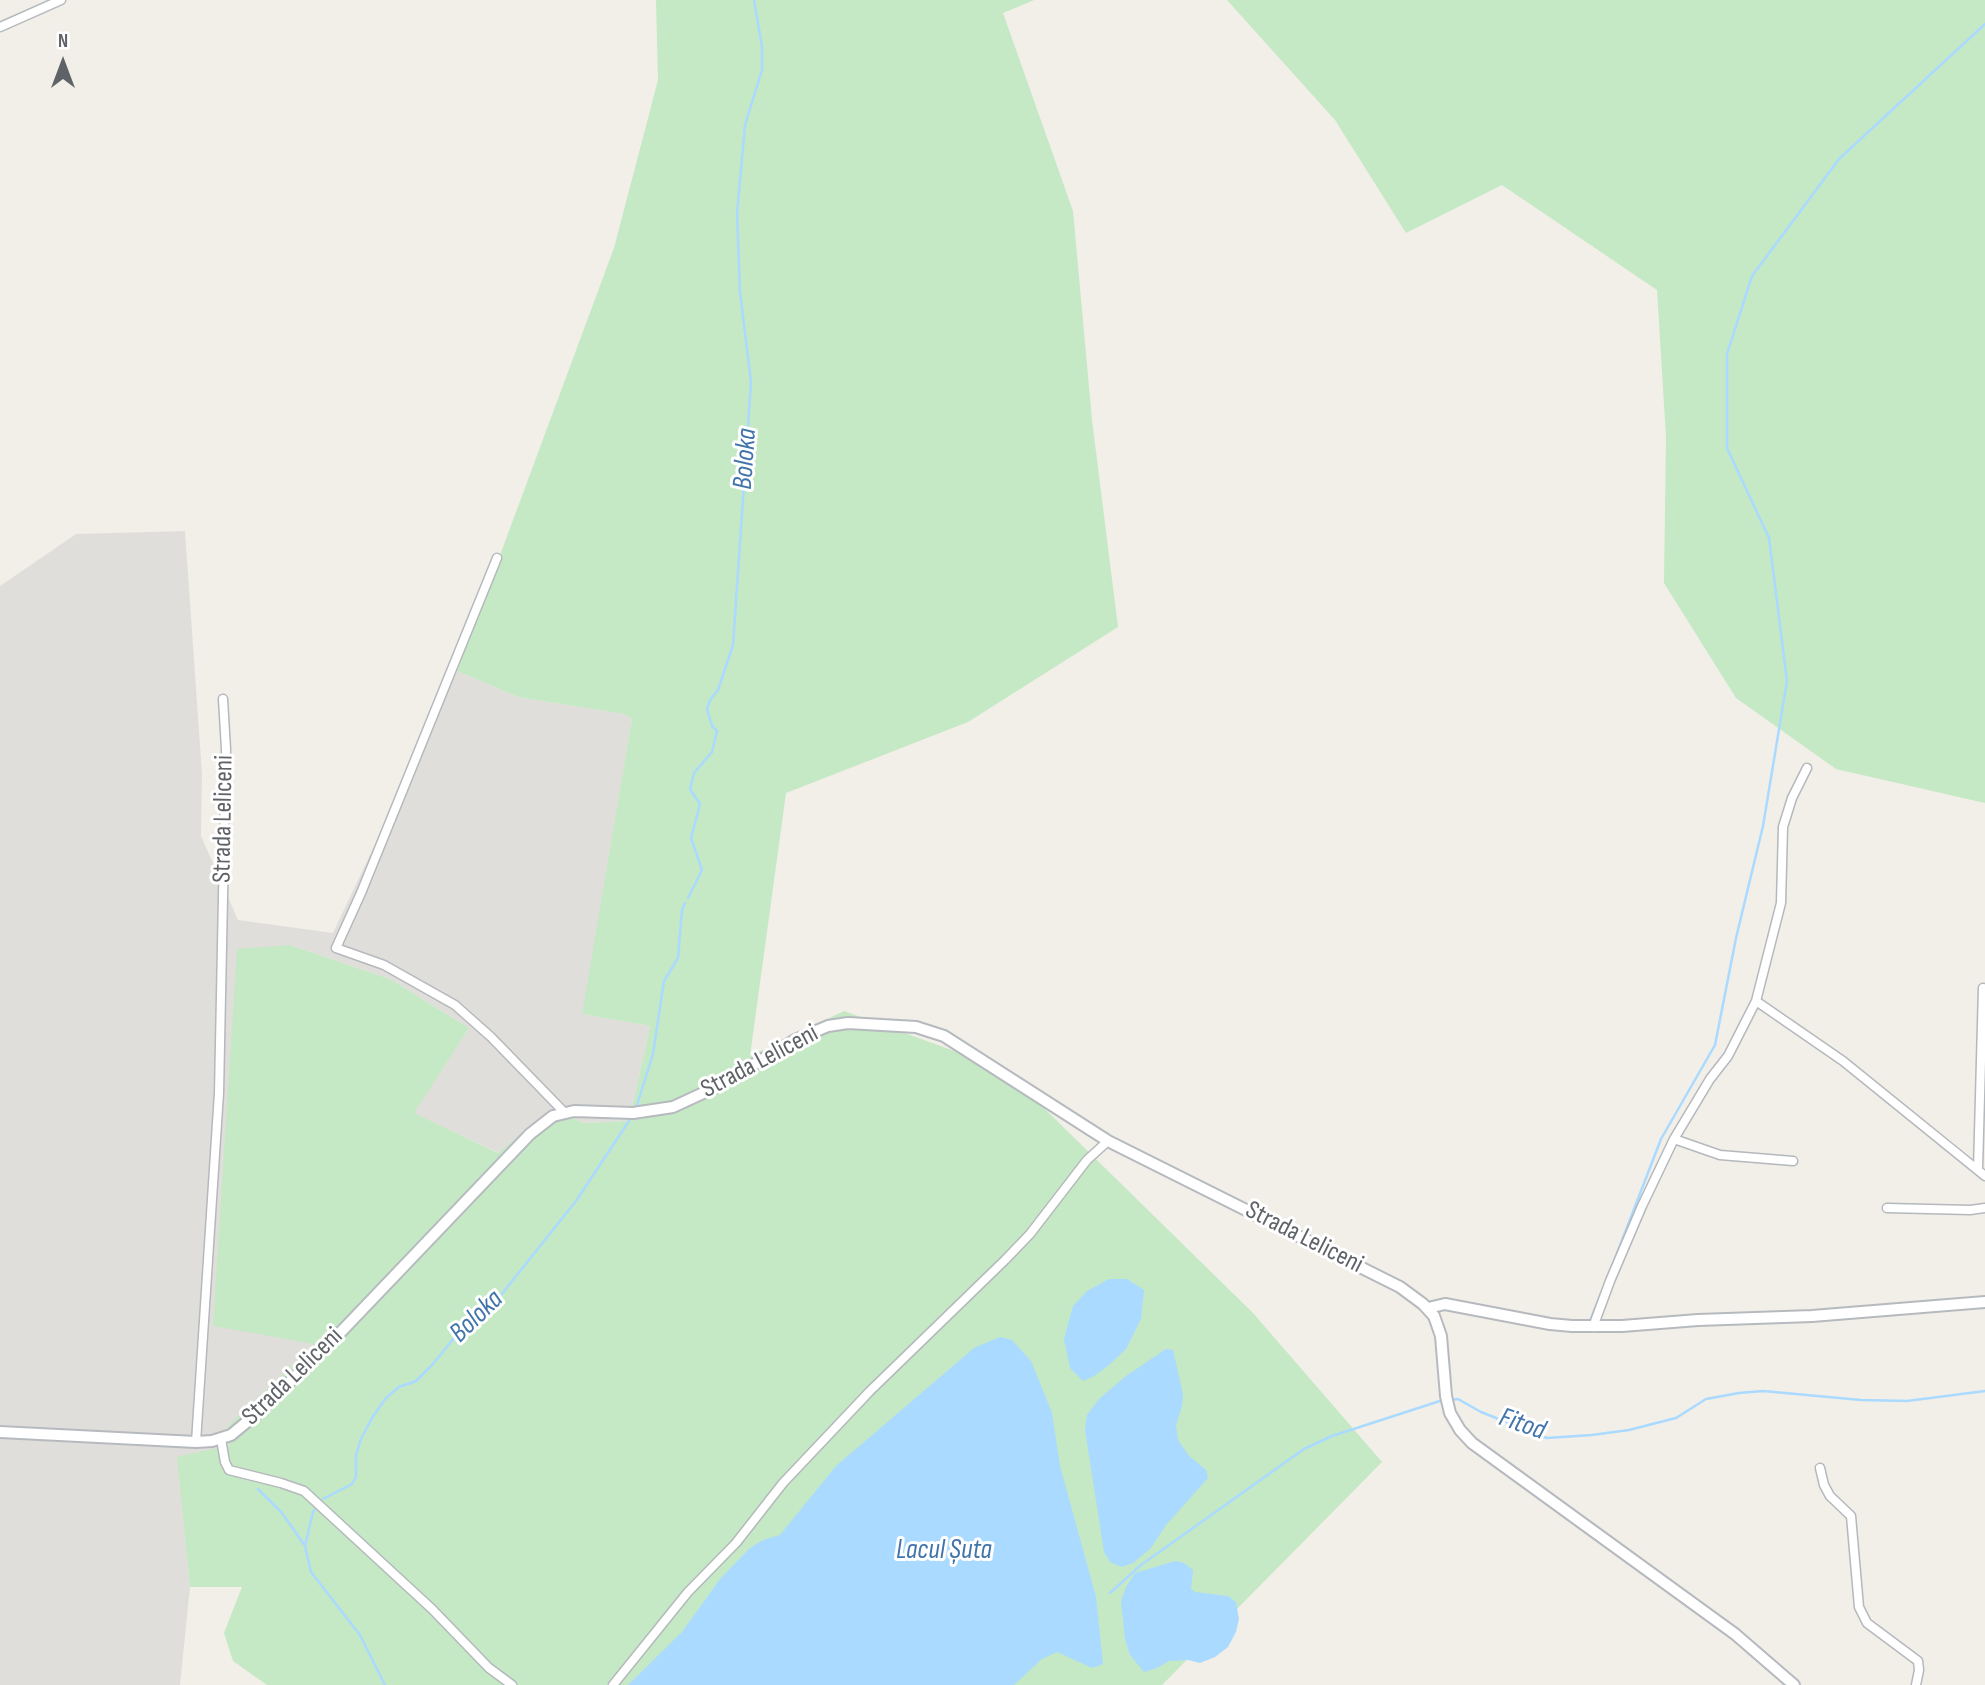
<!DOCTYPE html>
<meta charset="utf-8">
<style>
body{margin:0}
#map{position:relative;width:1985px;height:1685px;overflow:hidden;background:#f1efe8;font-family:"Sofia Sans Condensed",sans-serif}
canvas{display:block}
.north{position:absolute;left:28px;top:28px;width:70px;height:70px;-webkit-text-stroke:5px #fff;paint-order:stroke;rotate:0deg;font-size:19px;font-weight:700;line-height:28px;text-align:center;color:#5f6368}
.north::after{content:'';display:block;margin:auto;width:24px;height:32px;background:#5f6368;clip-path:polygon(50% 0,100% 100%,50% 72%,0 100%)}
</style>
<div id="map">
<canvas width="1985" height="1685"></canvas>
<div class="north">N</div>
</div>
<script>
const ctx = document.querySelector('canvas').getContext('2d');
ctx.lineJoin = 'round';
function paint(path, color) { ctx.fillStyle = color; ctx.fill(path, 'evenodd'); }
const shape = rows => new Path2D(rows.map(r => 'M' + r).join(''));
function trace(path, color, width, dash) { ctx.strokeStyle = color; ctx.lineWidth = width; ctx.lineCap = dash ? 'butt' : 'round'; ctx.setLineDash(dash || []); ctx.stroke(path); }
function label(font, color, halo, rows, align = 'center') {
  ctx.font = font + ' "Sofia Sans Condensed",sans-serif'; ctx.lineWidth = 6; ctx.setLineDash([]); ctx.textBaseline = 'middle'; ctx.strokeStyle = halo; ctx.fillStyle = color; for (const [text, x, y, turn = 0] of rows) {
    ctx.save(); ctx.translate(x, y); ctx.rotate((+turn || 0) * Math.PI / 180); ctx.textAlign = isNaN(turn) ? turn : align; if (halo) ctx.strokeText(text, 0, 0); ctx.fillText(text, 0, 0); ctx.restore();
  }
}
paint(shape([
 [185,531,202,774,201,836,238,920,333,933,457,671,518,697,625,714,632,719,583,1014,650,1026,629,1121,584,1123,550,1110,499,1153,413,1113,469,1028,390,979,290,945,315,1344,227,1427,230,1445,178,1458,190,1587,180,1685,0,1685,0,586,76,534]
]), '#e0deda');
paint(shape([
 [656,0,1034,0,1003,13,1073,211,1092,420,1118,627,968,722,786,793,750,1056,844,1011,1004,1069,1253,1313,1382,1462,1162,1685,267,1685,233,1661,224,1633,242,1587,190,1587,177,1457,230,1445,227,1427,314,1344,213,1326,237,949,290,945,390,979,469,1028,414,1113,498,1153,550,1110,584,1123,629,1121,650,1026,582,1014,632,719,624,714,518,697,457,671,614,248,658,80],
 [1227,0,1985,0,1985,803,1836,769,1736,698,1664,583,1666,437,1657,290,1502,185,1406,233,1335,120]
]), '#c5e8c5');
paint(shape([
 [1109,1279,1127,1279,1144,1290,1141,1319,1126,1349,1109,1365,1094,1376,1083,1381,1070,1368,1064,1339,1073,1306,1087,1291],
 [1000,1337,1012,1340,1031,1361,1052,1413,1060,1466,1096,1597,1103,1664,1092,1668,1057,1652,1042,1659,1014,1685,628,1685,682,1632,720,1579,750,1548,763,1540,780,1535,836,1466,974,1348],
 [1166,1349,1173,1350,1183,1394,1182,1406,1176,1425,1178,1440,1189,1456,1206,1470,1208,1478,1166,1525,1151,1548,1133,1563,1122,1567,1110,1562,1104,1552,1085,1430,1087,1415,1099,1399,1126,1376],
 [1175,1561,1184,1563,1193,1570,1191,1589,1195,1592,1228,1596,1236,1602,1239,1619,1236,1632,1228,1647,1215,1657,1200,1663,1188,1660,1169,1661,1157,1668,1144,1672,1130,1655,1125,1639,1121,1601,1126,1587,1135,1573]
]), '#aadaff');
trace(shape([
 [688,898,702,870,691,838,700,804,690,789,694,773,712,752,717,731,712,726,707,709,710,700,718,690,733,645,751,382,740,292,737,214,745,125,762,70,762,47,754,0],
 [637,1105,653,1054,664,981,678,958,682,910,685,903],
 [1611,1269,1661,1139,1715,1045,1736,938,1763,826,1787,681,1769,538,1727,448,1727,354,1752,276,1839,159,1985,24],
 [1590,1321,1602,1291],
 [1449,1400,1458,1399,1481,1412,1547,1438,1592,1435,1629,1430,1676,1418,1706,1399,1739,1393,1763,1391,1861,1400,1907,1401,1985,1391],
 [258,1489,282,1513,305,1546],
 [323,1499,352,1484,356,1477,356,1455,361,1439,372,1418,386,1398,399,1387,416,1381,432,1365,459,1332,493,1305,576,1201,629,1121],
 [316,1508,313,1512,305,1546,311,1572,360,1635,385,1685],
 [1110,1593,1141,1565,1304,1449,1332,1436,1443,1400]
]), '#aadaff', 2.5);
const street = shape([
 [0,27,61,0],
 [497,558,361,893,336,948,384,965,455,1005,491,1037,564,1112],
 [1756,1001,1843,1061,1985,1176],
 [1674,1139,1720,1155,1793,1161],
 [1978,1169,1983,988],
 [1887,1208,1970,1210,1985,1208],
 [1593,1327,1610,1281,1642,1206,1674,1139,1710,1079,1728,1056,1756,1001,1781,903,1783,827,1792,798,1807,768],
 [221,1439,225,1462,229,1470,281,1483,304,1491,432,1609,489,1668,512,1685],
 [196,1442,219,1093,226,749,223,699],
 [1820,1468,1824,1485,1830,1496,1851,1516,1859,1607,1867,1623,1918,1661,1919,1670,1916,1685],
 [613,1685,688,1592,736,1543,783,1483,870,1391,1005,1260,1030,1234,1087,1160,1108,1141]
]);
const secondary = shape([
 [1428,1308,1445,1304,1550,1324,1572,1326,1622,1326,1698,1320,1812,1316,1985,1302],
 [0,1432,196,1442,212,1441,231,1435,260,1411,338,1335,530,1134,553,1116,574,1111,633,1113,673,1107,714,1088,795,1040,828,1026,848,1023,916,1027,944,1036,1108,1141,1400,1287,1423,1304,1434,1316,1441,1336,1446,1396,1450,1413,1460,1430,1472,1443,1735,1634,1794,1685]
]);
trace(street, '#b5b8bc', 11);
trace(secondary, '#b6babf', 14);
trace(street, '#fff', 8);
trace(secondary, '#fff', 10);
label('26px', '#5f6368', '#fff', [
 ["Strada Leliceni",224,819,-89],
 ["Strada Leliceni",760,1062,-28],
 ["Strada Leliceni",1304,1238,27],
 ["Strada Leliceni",293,1377,-44]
]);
label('italic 28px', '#4174aa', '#fff', [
 ["Boloka",746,459,-86],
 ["Boloka",477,1317,-44],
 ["Fitod",1522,1425,19],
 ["Lacul Șuta",944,1551]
]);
</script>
